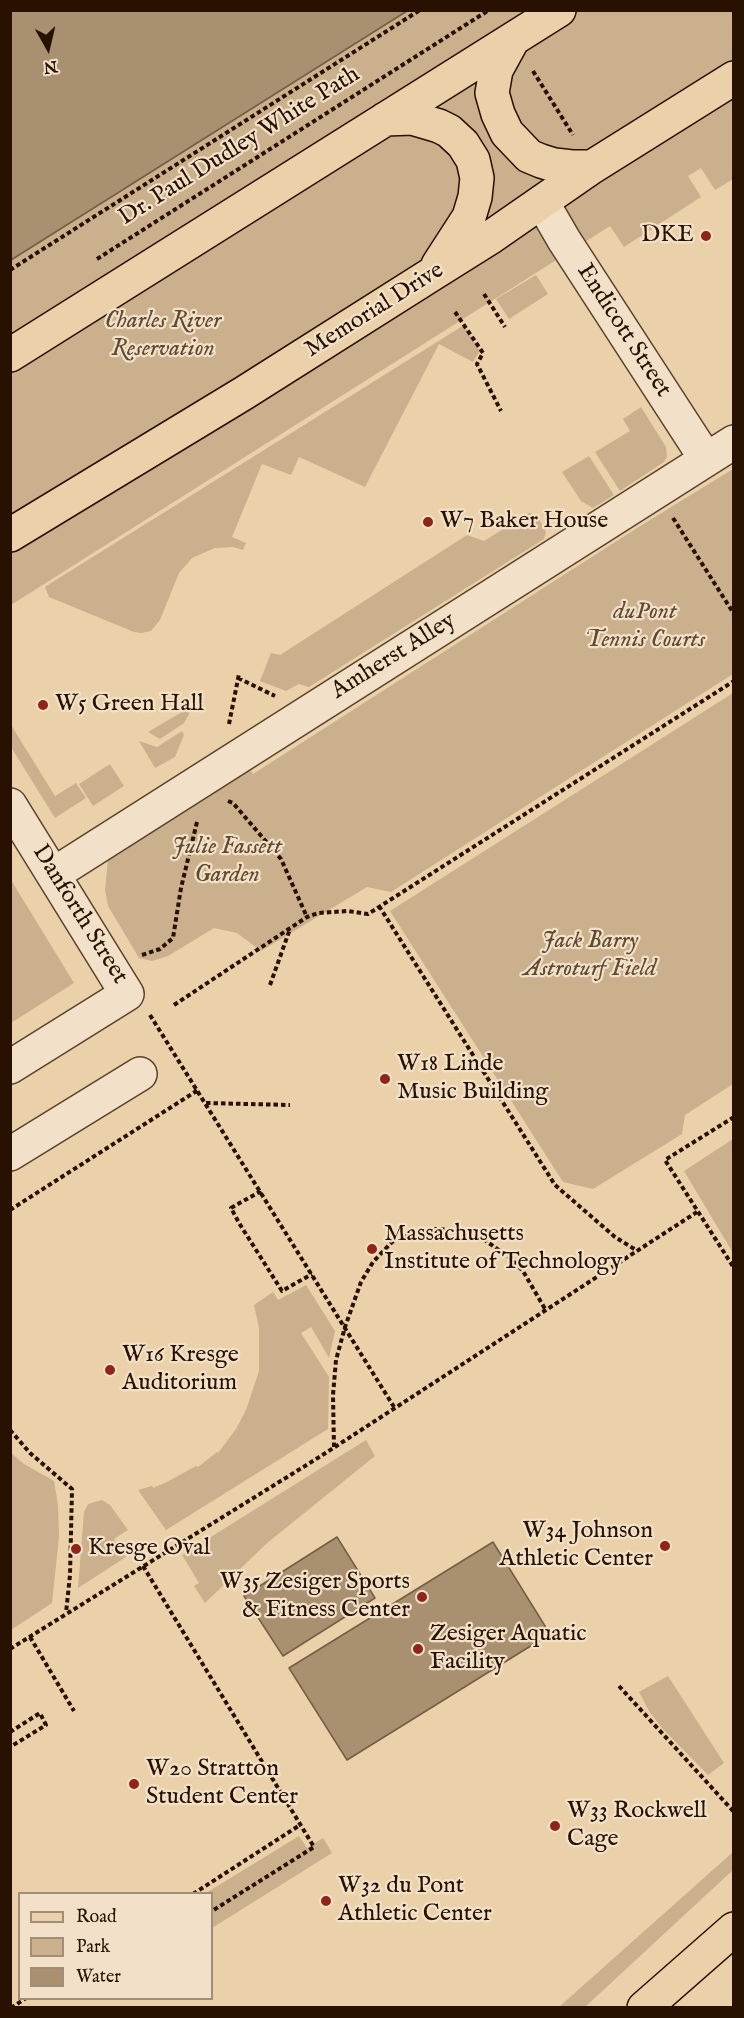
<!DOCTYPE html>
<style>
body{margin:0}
#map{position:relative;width:744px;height:2018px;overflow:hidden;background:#ebd1aa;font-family:"IM FELL English",serif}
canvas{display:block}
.frame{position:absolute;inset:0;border:12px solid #281100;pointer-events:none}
.legend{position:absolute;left:18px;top:1892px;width:195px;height:108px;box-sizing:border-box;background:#f2e1c8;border:2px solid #a18e78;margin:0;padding:8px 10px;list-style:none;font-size:18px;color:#281100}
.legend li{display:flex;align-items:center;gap:12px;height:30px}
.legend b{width:30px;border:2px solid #a18e78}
.north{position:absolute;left:18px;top:18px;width:60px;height:60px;-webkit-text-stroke:4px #f2e1c8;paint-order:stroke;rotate:172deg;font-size:16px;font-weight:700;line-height:24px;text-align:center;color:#281100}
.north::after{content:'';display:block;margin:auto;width:21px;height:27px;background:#281100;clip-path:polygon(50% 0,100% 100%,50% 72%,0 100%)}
</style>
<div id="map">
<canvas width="744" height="2018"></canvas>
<div class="frame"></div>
<ul class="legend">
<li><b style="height:8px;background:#ebd1aa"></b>Road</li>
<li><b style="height:16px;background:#cab08d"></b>Park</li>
<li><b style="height:16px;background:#a99070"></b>Water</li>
</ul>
<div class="north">N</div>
</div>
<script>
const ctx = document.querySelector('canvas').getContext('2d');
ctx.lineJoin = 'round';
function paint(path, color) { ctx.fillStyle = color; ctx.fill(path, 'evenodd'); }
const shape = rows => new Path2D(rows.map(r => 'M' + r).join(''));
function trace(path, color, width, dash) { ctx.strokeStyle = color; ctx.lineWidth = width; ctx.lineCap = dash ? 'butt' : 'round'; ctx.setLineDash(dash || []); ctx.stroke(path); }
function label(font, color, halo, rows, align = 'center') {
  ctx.font = font + ' "IM FELL English",serif'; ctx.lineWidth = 4.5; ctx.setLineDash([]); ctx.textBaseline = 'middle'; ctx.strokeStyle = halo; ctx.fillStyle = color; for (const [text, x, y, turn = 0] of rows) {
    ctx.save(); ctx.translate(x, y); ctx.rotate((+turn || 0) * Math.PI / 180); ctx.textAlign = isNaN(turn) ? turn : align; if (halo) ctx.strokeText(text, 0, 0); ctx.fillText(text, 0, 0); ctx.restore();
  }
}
paint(shape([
 [407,11,733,11,733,179,715,190,701,168,688,176,701,197,624,247,610,226,11,605,11,260],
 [536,275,548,294,509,319,496,299],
 [461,327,465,327,480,351,473,362,439,344,365,487,299,457,291,475,262,464,232,537,246,543,243,550,233,547,215,548,192,558,179,573,160,620,151,631,141,633,134,632,49,597,45,587,51,583],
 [641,407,666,447,667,457,664,462,620,491,595,452,630,431,623,419],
 [589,456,614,495,593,508,581,501,562,472],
 [733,469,733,674,391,892,367,887,261,951,237,933,214,928,168,956,152,961,139,958,108,906,105,890,108,859,249,768,253,774,637,528],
 [529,513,535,514,538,517,546,532,544,539,309,687,299,684,286,691,260,681,271,653,280,655,467,535,484,541],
 [733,693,733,1084,685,1115,682,1134,593,1189,563,1182,390,911],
 [194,705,184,723,160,739,148,732],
 [11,725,55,796,76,783,86,798,55,818,11,747],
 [182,731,184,735,175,757,155,768,139,741,157,747],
 [110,764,124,786,93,806,79,784],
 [11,880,74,983,11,1023,10,1023],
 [733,1139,733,1253,684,1171],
 [306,1285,335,1331,329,1358,311,1327,301,1333,329,1377,328,1429,166,1530,138,1490,152,1486,153,1488,167,1482,196,1466,198,1467,217,1452,218,1453,236,1429,246,1410,259,1371,259,1328,254,1305,273,1292,278,1300],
 [366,1440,375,1456,266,1544,205,1603,194,1586,199,1583,182,1555],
 [10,1452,24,1464,54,1481,58,1505,59,1537,52,1603,11,1630],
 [102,1500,110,1505,128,1530,114,1539,126,1557,78,1588,84,1512,88,1504],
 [668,1676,724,1763,708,1775,662,1728,649,1711,639,1692],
 [299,1836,307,1848,323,1838,332,1853,212,1928,212,1894,206,1893],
 [733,1852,733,1870,585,2007,559,2007]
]), '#cab08d');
const water = shape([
 [11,10,407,10,407,11,11,260,11,10],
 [337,1537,375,1598,283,1656,244,1596,337,1537],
 [493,1542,550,1634,347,1760,289,1668,493,1542]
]);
paint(water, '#a99070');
trace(water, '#755d43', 1.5);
const minor = shape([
 [542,202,564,240,706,459],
 [10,805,127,994,10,1067],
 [54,874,734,442],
 [10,1154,140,1074]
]);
const major = shape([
 [644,2008,734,1929]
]);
const highway = shape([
 [513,39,496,70,492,93,498,114,507,133,529,156,541,161,554,165,572,167,592,167],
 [385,119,412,118,439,126,449,131,463,144,473,160,477,178,475,197,469,217,438,265],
 [10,355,559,10],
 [10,535,244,393,432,274,491,237,592,167,734,78]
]);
trace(minor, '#59412a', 36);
trace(major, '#281100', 36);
trace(highway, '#281100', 36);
trace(shape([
 [533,71,573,135],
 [97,259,489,10],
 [10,270,420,10],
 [484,294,505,327],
 [455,312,483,353,477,364,501,411],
 [673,518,734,614],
 [238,678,275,696],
 [229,724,239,674],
 [228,801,233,803,281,859,307,917],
 [379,906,555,1185,615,1237,636,1250],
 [142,955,160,949,173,938,181,888,197,822],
 [270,985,290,929],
 [174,1005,307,917,318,913,348,911,368,914,734,681],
 [150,1015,394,1407],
 [206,1103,290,1105],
 [734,1117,665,1160,734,1268],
 [261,1191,231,1208,239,1223,282,1291,312,1274],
 [10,1210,198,1090],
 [10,1430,30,1453,72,1489,70,1575,66,1613],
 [334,1447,333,1395,336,1360,345,1327,361,1282,373,1262,392,1242,409,1235,436,1229,465,1231,486,1241,510,1258,523,1271,545,1309],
 [143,1566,314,1847,212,1911],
 [30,1637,74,1711],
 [10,1649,321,1456,697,1212],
 [619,1686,734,1812],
 [10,1732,40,1713,46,1725,10,1747],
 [193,1894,300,1825],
 [11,2008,26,1998]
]), '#281100', 4, [4.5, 3]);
trace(minor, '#f2e1c8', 33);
trace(major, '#ebd1aa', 33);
trace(highway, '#ebd1aa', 33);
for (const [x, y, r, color] of [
 [706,236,6,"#8f2418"],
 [428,522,6,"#8f2418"],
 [43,705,6,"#8f2418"],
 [385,1079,6,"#8f2418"],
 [372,1249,6,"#8f2418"],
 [110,1370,6,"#8f2418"],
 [665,1546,6,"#8f2418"],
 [76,1549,6,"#8f2418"],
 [422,1597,6,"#8f2418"],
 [418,1649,6,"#8f2418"],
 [134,1784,6,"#8f2418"],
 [555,1826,6,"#8f2418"],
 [326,1901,6,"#8f2418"]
]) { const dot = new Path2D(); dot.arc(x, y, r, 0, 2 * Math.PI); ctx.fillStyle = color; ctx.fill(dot); trace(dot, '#f2e1c8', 2); }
label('24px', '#281100', '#f2e1c8', [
 ["Dr. Paul Dudley White Path",240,147,-32],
 ["Memorial Drive",375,311,-32],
 ["Endicott Street",623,331,57],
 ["Amherst Alley",394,657,-32],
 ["Danforth Street",79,915,58]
]);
label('24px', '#281100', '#f2e1c8', [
 ["DKE",694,236,"right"],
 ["W7 Baker House",440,522],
 ["W5 Green Hall",55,705],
 ["W18 Linde",397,1065],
 ["Music Building",397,1093],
 ["Massachusetts",384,1235],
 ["Institute of Technology",384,1263],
 ["W16 Kresge",122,1356],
 ["Auditorium",122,1384],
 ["W34 Johnson",653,1532,"right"],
 ["Athletic Center",653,1560,"right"],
 ["Kresge Oval",88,1549],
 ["W35 Zesiger Sports",410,1583,"right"],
 ["& Fitness Center",410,1611,"right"],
 ["Zesiger Aquatic",430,1635],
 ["Facility",430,1663],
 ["W20 Stratton",146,1770],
 ["Student Center",146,1798],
 ["W33 Rockwell",567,1812],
 ["Cage",567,1840],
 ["W32 du Pont",338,1887],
 ["Athletic Center",338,1915]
], 'left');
label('italic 24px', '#614931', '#f2e1c8', [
 ["Charles River",163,322],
 ["Reservation",163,350],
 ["duPont",645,613],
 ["Tennis Courts",645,641],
 ["Julie Fassett",227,848],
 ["Garden",227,876],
 ["Jack Barry",590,942],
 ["Astroturf Field",590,970]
]);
</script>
